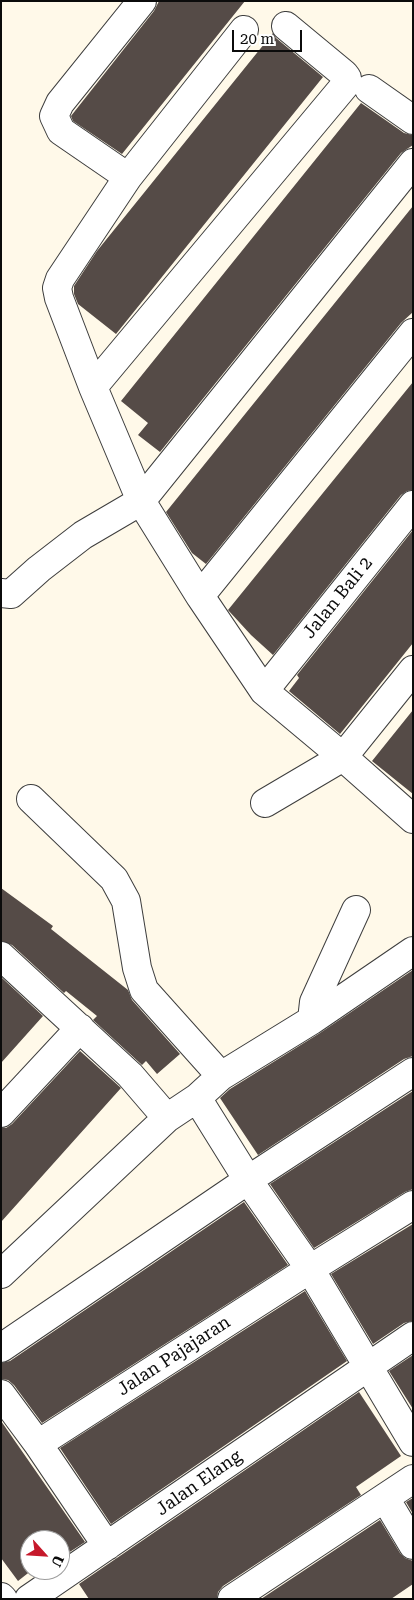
<!DOCTYPE html>
<style>
body{margin:0}
#map{position:relative;width:414px;height:1600px;overflow:hidden;background:#fff9e9;font-family:"Roboto Serif",serif}
canvas{display:block}
.frame{position:absolute;inset:0;border:2px solid #0b0b0b;pointer-events:none}
.north{position:absolute;left:20px;top:1530px;width:50px;height:50px;box-sizing:border-box;background:#fff;border:1px solid #9d9d9d;border-radius:50%;rotate:116deg;font-size:14px;font-weight:700;line-height:20px;text-align:center;color:#0b0b0b}
.north::after{content:'';display:block;margin:auto;width:18px;height:22px;background:#c6192b;clip-path:polygon(50% 0,100% 100%,50% 72%,0 100%)}
.scale{position:absolute;left:232px;top:30px;width:70px;height:22px;box-sizing:border-box;border:2px solid #0b0b0b;border-top:0;padding-left:6px;font-size:15px;line-height:18px;white-space:nowrap;color:#0b0b0b;-webkit-text-stroke:4px #fff;paint-order:stroke}
</style>
<div id="map">
<canvas width="414" height="1600"></canvas>
<div class="frame"></div>
<div class="north">U</div>
<div class="scale">20 m</div>
</div>
<script>
const ctx = document.querySelector('canvas').getContext('2d');
ctx.lineJoin = 'round';
function paint(path, color) { ctx.fillStyle = color; ctx.fill(path, 'evenodd'); }
const shape = rows => new Path2D(rows.map(r => 'M' + r).join(''));
function trace(path, color, width, dash) { ctx.strokeStyle = color; ctx.lineWidth = width; ctx.lineCap = dash ? 'butt' : 'round'; ctx.setLineDash(dash || []); ctx.stroke(path); }
function label(font, color, halo, rows, align = 'center') {
  ctx.font = font + ' "Roboto Serif",serif'; ctx.lineWidth = 5; ctx.setLineDash([]); ctx.textBaseline = 'middle'; ctx.strokeStyle = halo; ctx.fillStyle = color; for (const [text, x, y, turn = 0] of rows) {
    ctx.save(); ctx.translate(x, y); ctx.rotate((+turn || 0) * Math.PI / 180); ctx.textAlign = isNaN(turn) ? turn : align; if (halo) ctx.strokeText(text, 0, 0); ctx.fillText(text, 0, 0); ctx.restore();
  }
}
paint(shape([
 [159,1,245,1,122,154,73,121,71,116,154,11],
 [273,33,276,38,323,77,116,334,78,304,74,294,74,286,97,251],
 [361,103,404,133,413,135,413,145,401,153,160,452,138,435,148,423,121,401],
 [413,206,413,312,401,323,206,564,192,553,166,512],
 [413,382,413,490,407,491,401,495,273,655,251,635,228,610],
 [413,530,413,643,340,734,289,691,299,678,297,675],
 [413,710,413,794,372,761],
 [1,888,53,926,51,929,128,990,132,1000,180,1054,157,1074,146,1061,142,1065,93,1020,97,1016,66,991,64,993,12,945,1,941],
 [413,970,413,1056,404,1059,258,1155,220,1098,230,1089,320,1033],
 [1,977,43,1016,1,1063],
 [80,1051,121,1088,1,1222,1,1128,6,1128,12,1124],
 [413,1091,413,1189,405,1192,314,1248,270,1184],
 [244,1202,288,1265,42,1423,14,1385,8,1380,1,1379,1,1363,10,1361],
 [413,1224,413,1321,404,1323,373,1344,331,1274],
 [305,1291,347,1361,111,1524,60,1448],
 [413,1355,413,1409,389,1371],
 [359,1392,401,1456,356,1487,361,1495,223,1586,218,1592,217,1599,89,1599,79,1584],
 [1,1421,85,1542,62,1557,60,1554,60,1540,30,1540,30,1570,32,1570,18,1581,1,1558],
 [413,1498,413,1514,406,1502],
 [380,1520,400,1553,405,1558,413,1561,413,1584,391,1599,261,1599]
]), '#554b47');
const minor = shape([
 [244,30,128,177,60,279,57,288,59,298,93,387,141,501,200,596,264,691,343,757,413,819],
 [369,89,413,120],
 [128,177,61,131,54,116,60,103,142,1],
 [93,387,346,84,347,78,344,74,286,26],
 [1,593,11,594,39,569,83,535,141,501,413,163],
 [200,596,413,333],
 [264,691,413,505],
 [31,799,114,879,126,901,137,968,144,990,221,1076],
 [265,803,343,757,413,670],
 [1,956,130,1075,167,1118],
 [312,1020,314,1002,356,910],
 [197,1098,248,1180,310,1269,413,1442],
 [1,1113,80,1028],
 [1,1274,167,1118,197,1098,221,1076,312,1020,413,951],
 [1,1348,248,1180,413,1072],
 [1,1394,38,1444,107,1546],
 [38,1444,310,1269,413,1205],
 [385,1498,413,1545],
 [1,1597,3,1599],
 [29,1599,413,1336],
 [232,1599,413,1479]
]);
trace(minor, '#3e3e3e', 30);
trace(minor, '#fff', 28);
label('18px', '#0b0b0b', '#fff', [
 ["Jalan Bali 2",338,598,-51],
 ["Jalan Pajajaran",174,1356,-33],
 ["Jalan Elang",199,1483,-35]
]);
</script>
